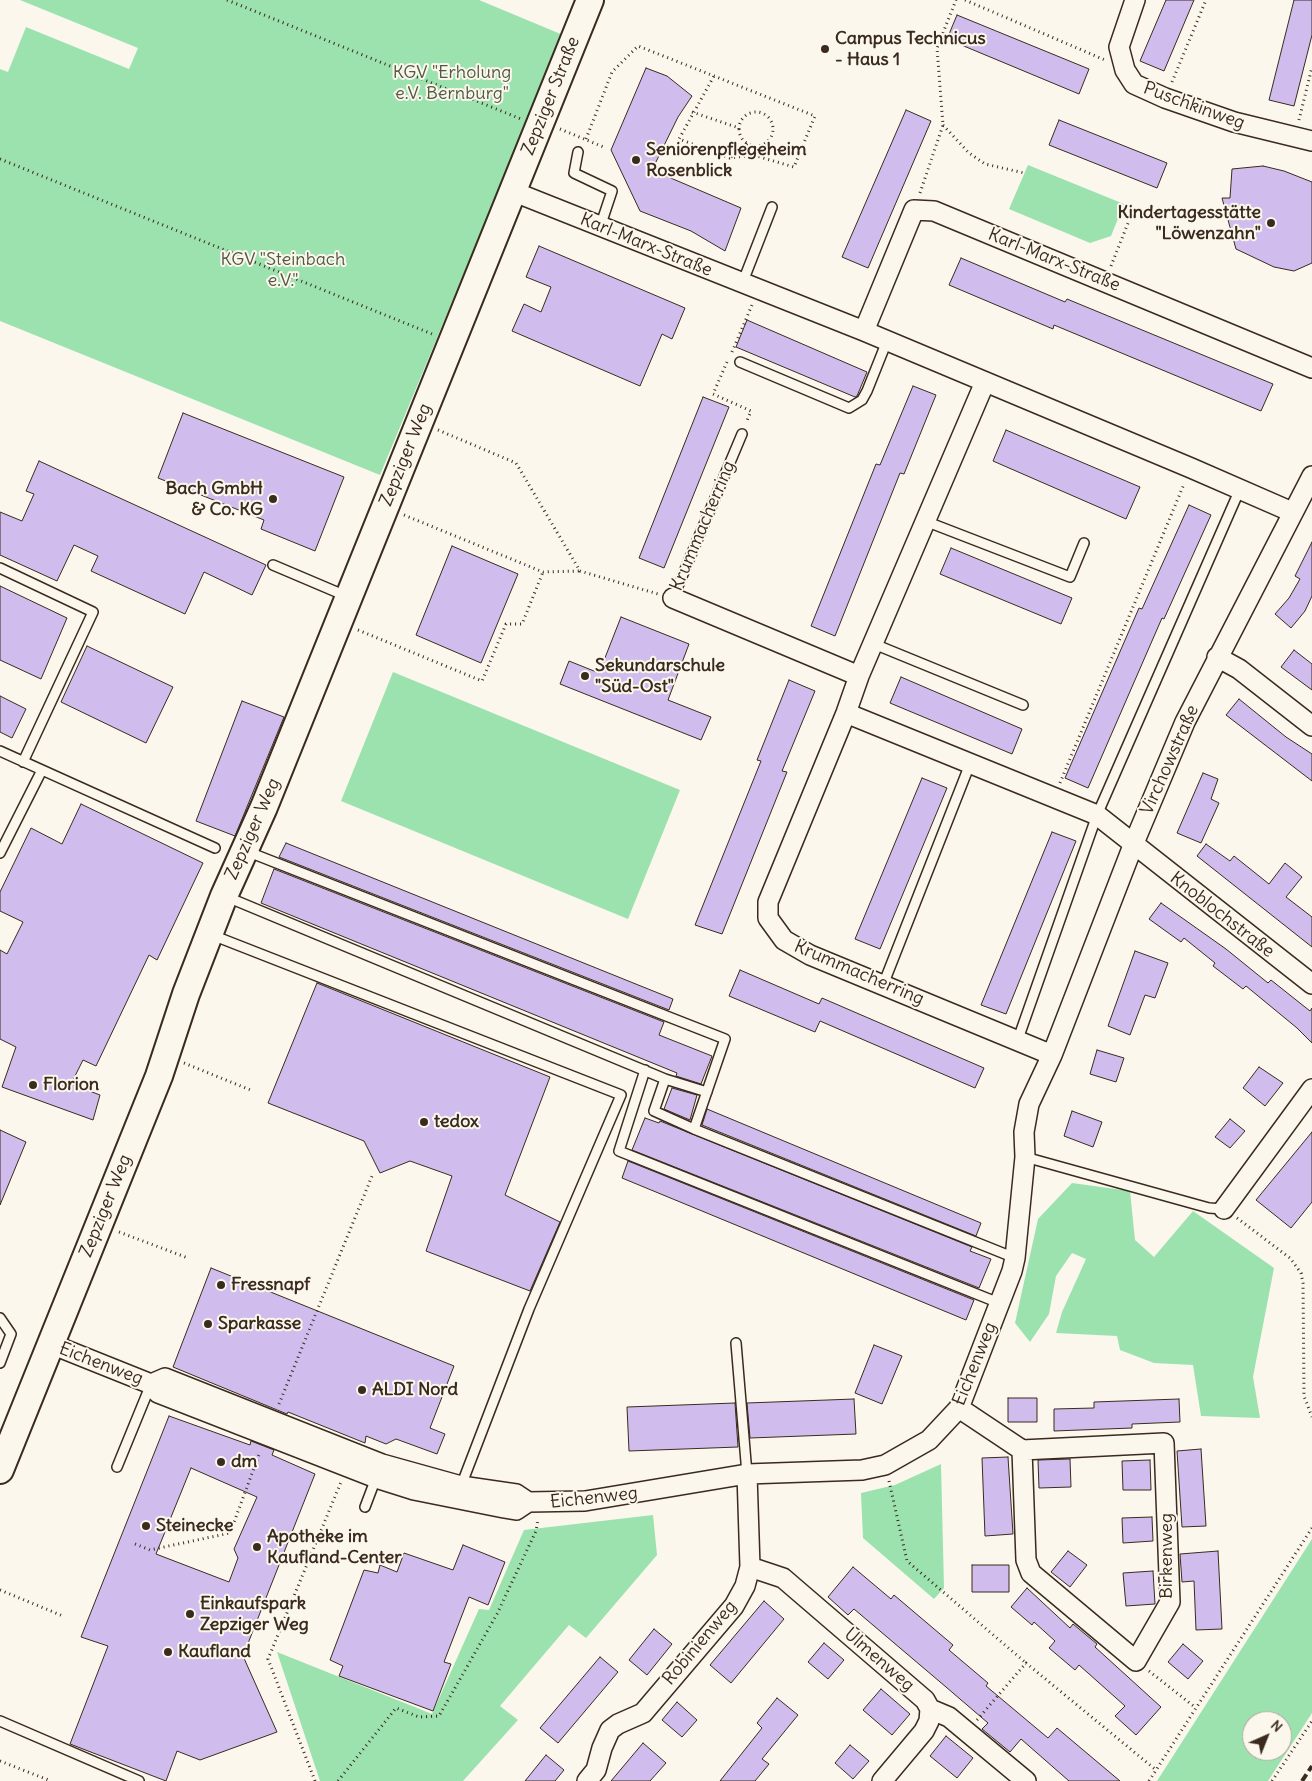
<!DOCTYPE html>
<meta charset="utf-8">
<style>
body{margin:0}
#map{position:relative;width:1312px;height:1781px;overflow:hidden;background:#fbf7ec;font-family:Delius,sans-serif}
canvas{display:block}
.north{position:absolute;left:1242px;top:1711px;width:50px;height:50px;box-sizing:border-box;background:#fbf7ec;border:1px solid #aea59a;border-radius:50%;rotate:44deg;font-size:14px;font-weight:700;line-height:20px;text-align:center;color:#3b2a1e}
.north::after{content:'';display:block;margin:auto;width:18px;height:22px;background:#3b2a1e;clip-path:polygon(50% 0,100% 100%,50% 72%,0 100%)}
</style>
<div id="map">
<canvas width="1312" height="1781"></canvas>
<div class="north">N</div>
</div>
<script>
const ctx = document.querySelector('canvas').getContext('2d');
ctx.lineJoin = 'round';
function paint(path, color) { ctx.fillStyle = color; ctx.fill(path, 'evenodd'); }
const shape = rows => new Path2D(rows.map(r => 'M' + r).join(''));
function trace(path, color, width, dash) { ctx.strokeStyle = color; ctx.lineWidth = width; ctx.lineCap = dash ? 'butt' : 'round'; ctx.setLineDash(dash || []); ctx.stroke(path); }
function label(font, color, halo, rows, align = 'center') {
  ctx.font = font + ' Delius,sans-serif'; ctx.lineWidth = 4; ctx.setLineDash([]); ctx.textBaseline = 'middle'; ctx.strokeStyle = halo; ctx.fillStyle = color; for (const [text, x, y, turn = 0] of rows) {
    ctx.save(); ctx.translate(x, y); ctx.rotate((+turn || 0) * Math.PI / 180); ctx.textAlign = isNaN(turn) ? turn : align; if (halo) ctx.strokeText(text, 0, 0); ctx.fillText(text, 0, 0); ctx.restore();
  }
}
paint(shape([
 [20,0,479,0,563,35,380,475,0,321,0,69,8,72,26,27,129,69,138,48],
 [1028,165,1124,204,1111,236,1090,243,1009,209],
 [393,672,680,790,628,919,341,801],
 [1072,1183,1130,1191,1135,1240,1154,1257,1193,1211,1274,1268,1253,1377,1260,1418,1201,1416,1193,1365,1154,1363,1120,1350,1117,1336,1056,1333,1062,1312,1086,1259,1072,1253,1056,1276,1049,1314,1030,1342,1015,1323,1038,1219],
 [941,1464,944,1588,934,1599,863,1538,861,1493,895,1485],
 [653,1515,657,1555,586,1638,569,1625,500,1706,518,1720,463,1781,320,1781,277,1652,432,1714,479,1609,489,1610,524,1530],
 [1312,1539,1312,1713,1268,1781,1157,1781],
 [1252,1721,1282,1721,1282,1751,1252,1751]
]), '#9ce2ae');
const building = shape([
 [1166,0,1194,0,1164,71,1140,61,1166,0],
 [1294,0,1312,0,1312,35,1294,106,1269,100,1294,0],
 [957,15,1089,69,1079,94,947,39,957,15],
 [646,68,667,76,692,96,678,117,652,170,741,208,725,251,691,231,640,211,611,150,646,68],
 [906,110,931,121,868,268,842,257,906,110],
 [1059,120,1167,163,1157,188,1049,145,1059,120],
 [1263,166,1284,171,1312,182,1312,263,1294,271,1274,267,1236,249,1222,198,1230,198,1232,169,1263,166],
 [539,246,685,308,672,339,662,334,640,386,512,331,524,304,541,312,551,287,526,277,539,246],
 [961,258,1065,302,1067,299,1273,384,1261,411,1054,325,1053,329,949,285,961,258],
 [747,320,867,372,857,396,855,397,736,347,747,320],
 [913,386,936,395,904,474,900,473,835,636,811,626,876,464,880,465,913,386],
 [703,397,729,407,664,568,639,558,703,397],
 [183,413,344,477,315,551,261,529,264,520,158,478,183,413],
 [1006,430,1140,487,1126,519,993,461,1006,430],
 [39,461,266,565,252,595,204,572,185,614,91,571,98,556,74,545,57,581,0,555,0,512,22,521,34,494,26,491,39,461],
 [1189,505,1211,515,1164,619,1162,618,1088,788,1065,778,1139,608,1142,609,1189,505],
 [1312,542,1312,596,1305,611,1291,628,1275,614,1289,598,1300,579,1295,576,1312,542],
 [452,546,518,574,481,663,416,635,452,546],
 [951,548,1072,598,1061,624,940,574,951,548],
 [0,586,67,618,41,679,0,660,0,586],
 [621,617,689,644,668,700,711,717,701,740,560,684,569,661,599,673,621,617],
 [87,646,173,687,146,743,61,702,87,646],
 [1294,650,1312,664,1312,690,1281,667,1294,650],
 [901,677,1022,729,1012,754,890,703,901,677],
 [789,680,815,691,782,771,787,772,722,934,695,925,761,761,757,760,789,680],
 [0,696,26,709,12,738,0,732,0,696],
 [1239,699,1286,737,1312,754,1312,781,1226,715,1239,699],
 [242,701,284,717,235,836,196,821,242,701],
 [1203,773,1218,779,1211,799,1219,803,1201,843,1177,833,1203,773],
 [922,778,947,788,880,949,855,939,922,778],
 [81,804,203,863,157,960,149,955,96,1066,83,1060,71,1084,100,1095,93,1120,2,1087,16,1047,0,1039,0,950,7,954,23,922,0,911,0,892,31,828,62,844,81,804],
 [1052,832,1076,841,1006,1014,981,1005,1052,832],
 [286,843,673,999,669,1010,279,857,286,843],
 [1206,844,1230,861,1234,856,1269,884,1285,863,1302,877,1286,897,1312,917,1312,947,1197,856,1206,844],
 [274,869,664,1022,659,1035,712,1056,701,1084,676,1076,677,1073,261,903,274,869],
 [1161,903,1226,949,1268,983,1271,980,1310,1011,1312,1008,1312,1043,1297,1028,1246,986,1243,989,1213,966,1215,963,1184,938,1181,942,1149,919,1161,903],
 [1135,951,1168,963,1155,998,1145,995,1130,1035,1108,1026,1135,951],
 [740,970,819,1004,822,998,984,1068,975,1088,820,1021,815,1032,729,996,740,970],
 [317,983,550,1077,505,1195,560,1222,530,1291,426,1251,452,1176,410,1161,380,1173,364,1141,268,1103,317,983],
 [1097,1050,1124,1058,1116,1082,1090,1074,1097,1050],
 [1259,1067,1283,1083,1265,1106,1243,1088,1259,1067],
 [672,1088,697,1095,690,1120,664,1109,672,1088],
 [707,1109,981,1223,976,1236,702,1125,707,1109],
 [1072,1111,1102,1122,1093,1147,1064,1136,1072,1111],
 [645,1118,659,1123,660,1121,972,1247,970,1251,991,1259,979,1288,632,1150,645,1118],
 [1230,1119,1245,1131,1230,1148,1215,1137,1230,1119],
 [0,1130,26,1142,0,1205,0,1130],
 [1312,1132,1312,1202,1291,1228,1256,1200,1312,1132],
 [628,1161,974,1300,966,1320,622,1178,628,1161],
 [211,1268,454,1366,430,1428,445,1434,437,1454,396,1439,386,1444,366,1436,365,1443,288,1412,287,1414,173,1367,211,1268],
 [874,1345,902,1356,882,1404,855,1393,874,1345],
 [1008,1398,1037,1398,1037,1422,1008,1422,1008,1398],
 [854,1399,856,1434,750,1438,747,1403,854,1399],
 [1179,1399,1180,1422,1132,1424,1132,1428,1054,1431,1054,1409,1094,1408,1094,1402,1179,1399],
 [735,1403,738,1447,629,1451,627,1407,735,1403],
 [169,1416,250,1445,251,1441,274,1450,272,1455,315,1474,243,1656,277,1732,200,1760,177,1751,166,1781,70,1744,108,1646,81,1637,169,1416],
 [191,1468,257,1497,234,1549,238,1558,229,1582,156,1554,191,1468],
 [1201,1449,1206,1526,1182,1527,1177,1451,1201,1449],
 [1008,1457,1013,1534,985,1536,982,1458,1008,1457],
 [1070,1459,1071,1487,1039,1488,1038,1460,1070,1459],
 [1150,1460,1151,1490,1123,1490,1122,1461,1150,1460],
 [1152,1517,1153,1541,1123,1543,1122,1518,1152,1517],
 [463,1545,505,1562,488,1605,469,1597,444,1662,451,1664,433,1711,339,1676,343,1666,330,1660,364,1570,378,1573,380,1565,397,1572,404,1553,453,1570,463,1545],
 [1068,1551,1087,1565,1070,1587,1051,1572,1068,1551],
 [1218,1551,1222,1629,1196,1630,1194,1581,1182,1582,1180,1554,1218,1551],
 [972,1565,1009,1565,1009,1592,972,1592,972,1565],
 [853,1567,891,1599,894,1595,953,1645,949,1650,988,1683,986,1686,1048,1738,1057,1728,1120,1781,1069,1781,1021,1739,1010,1752,982,1729,988,1723,946,1687,854,1609,848,1615,828,1597,853,1567],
 [1153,1571,1155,1604,1126,1606,1123,1573,1153,1571],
 [1027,1588,1070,1628,1073,1624,1097,1644,1095,1647,1161,1707,1136,1735,1115,1716,1125,1706,1079,1665,1075,1670,1049,1648,1055,1641,1034,1622,1032,1625,1011,1607,1027,1588],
 [764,1601,784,1619,731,1683,710,1665,764,1601],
 [654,1629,672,1644,647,1675,629,1660,654,1629],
 [824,1643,844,1660,828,1679,808,1662,824,1643],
 [1183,1644,1203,1661,1188,1679,1168,1662,1183,1644],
 [600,1657,618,1672,558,1743,540,1728,600,1657],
 [881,1689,910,1714,892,1735,863,1710,881,1689],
 [777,1698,798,1715,762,1759,769,1764,755,1781,720,1781,762,1728,757,1723,777,1698],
 [677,1702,697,1720,682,1737,662,1720,677,1702],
 [946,1736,973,1758,957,1778,930,1756,946,1736],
 [643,1743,666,1763,650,1781,611,1781,643,1743],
 [850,1745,869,1761,853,1779,835,1763,850,1745],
 [546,1755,564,1770,555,1781,525,1781,546,1755]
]);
paint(building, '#d1bded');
trace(building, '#3b2a1e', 1);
const lane = shape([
 [578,152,574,173,612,191,600,227],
 [742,284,772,207],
 [740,362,849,408,862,400,867,391,887,341],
 [925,521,1070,577,1084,543],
 [273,565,346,596],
 [0,568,93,612,23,762],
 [673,598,742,434],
 [874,644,1023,705],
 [0,751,215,848],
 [246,851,725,1039,694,1129,1015,1258],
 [0,853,42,770],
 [227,897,665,1079,707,1092],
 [212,935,621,1095,529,1309,461,1486],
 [883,985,970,764],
 [1018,1039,1097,815,1240,489],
 [645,1070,619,1151,999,1303],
 [665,1079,654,1111,694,1129],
 [1025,1157,1209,1208,1224,1209],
 [0,1318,11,1334,0,1363],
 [736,1343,747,1474],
 [117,1467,151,1384],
 [365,1507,376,1478],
 [0,1721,139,1781]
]);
const street = shape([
 [1135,0,1119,47,1125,70,1134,84,1165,98,1234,122,1312,141],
 [512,191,864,331,1191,468,1292,512],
 [864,331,914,210,934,211,1312,368],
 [985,382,859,676,846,713,768,902,768,918,784,940,810,955,1052,1055],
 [673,598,859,676],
 [1217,657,1239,669,1312,726],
 [846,713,1097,815,1312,984],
 [1224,1209,1312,1089],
 [51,1344,151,1384,158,1393,376,1478,414,1490,504,1508,516,1510,528,1502],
 [151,1384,165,1378,382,1464,461,1486,516,1494,528,1502,585,1501,747,1474,862,1470,885,1465,929,1440,959,1408,1012,1271,1015,1258,1025,1157,1024,1132,1029,1104,1052,1055,1134,843,1185,722,1312,476],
 [959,1408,1022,1450,1026,1560,1031,1573,1136,1661,1170,1602,1164,1443,1022,1450],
 [750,1567,783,1578,925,1700,930,1709,929,1721,924,1731,882,1781],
 [930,1709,949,1717,1026,1781],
 [587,1781,596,1770,602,1748,610,1730,618,1724,643,1713,734,1606,745,1586,750,1567,747,1474]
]);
const secondary = shape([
 [0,1470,159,1076,186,994,224,896,264,807,590,0]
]);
trace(lane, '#3b2a1e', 12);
trace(street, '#3b2a1e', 22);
trace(secondary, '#3b2a1e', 30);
trace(shape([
 [227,0,521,119],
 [965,0,1105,60],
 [1172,82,1206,0],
 [692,112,739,128],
 '739 129a17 17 0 1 1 34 0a17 17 0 1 1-34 0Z',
 [1299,120,1312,67],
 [943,125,969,153,985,164,1024,173],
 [560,129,606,148],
 [586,139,612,72,638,46,714,76,729,82,815,116,794,167,753,155,730,158,679,139,714,76],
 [731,157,748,143],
 [0,159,432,334],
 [920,193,943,125,937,48,956,0],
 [1111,266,1134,208],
 [732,352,752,305],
 [727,362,713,394,751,411,746,423],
 [438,430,516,463,580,571,658,594],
 [404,515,543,572,580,571],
 [358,630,482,681,506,624,522,624,543,572],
 [1060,783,1184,484],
 [184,1063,253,1091],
 [1237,1218,1290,1258,1301,1273,1303,1283,1304,1396,1312,1417],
 [119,1232,188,1258],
 [279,1404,372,1176],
 [889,1481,907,1561,1026,1663],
 [135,1544,150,1550,230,1533,260,1452],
 [0,1590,63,1616],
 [1149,1671,1196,1708],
 [977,1720,1026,1663,1156,1770],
 [0,1761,51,1781],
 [315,1781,268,1659,341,1482],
 [338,1781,396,1708,419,1717,439,1716,497,1614,536,1531,538,1519],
 [1149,1781,1312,1528],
 [1272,1781,1312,1721]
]), '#3b2a1e', 3, [1, 4]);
trace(lane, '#fbf7ec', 9);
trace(street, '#fbf7ec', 19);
trace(secondary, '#fbf7ec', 26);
trace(shape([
 [1302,1781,1312,1766]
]), '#3b2a1e', 4, [8, 4]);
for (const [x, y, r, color] of [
 [825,49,5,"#3b2a1e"],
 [636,160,5,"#3b2a1e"],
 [1271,223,5,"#3b2a1e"],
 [273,499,5,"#3b2a1e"],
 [585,676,5,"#3b2a1e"],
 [33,1085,5,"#3b2a1e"],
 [424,1122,5,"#3b2a1e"],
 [221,1285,5,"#3b2a1e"],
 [208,1324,5,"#3b2a1e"],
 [362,1390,5,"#3b2a1e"],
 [221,1462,5,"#3b2a1e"],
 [146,1526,5,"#3b2a1e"],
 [257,1547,5,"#3b2a1e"],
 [190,1614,5,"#3b2a1e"],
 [168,1652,5,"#3b2a1e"]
]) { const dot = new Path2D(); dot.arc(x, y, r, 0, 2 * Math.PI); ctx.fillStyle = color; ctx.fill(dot); trace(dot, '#fbf7ec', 2); }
label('bold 18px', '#3b2a1e', '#fbf7ec', [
 ["Campus Technicus",835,39],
 ["- Haus 1",835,60],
 ["Seniorenpflegeheim",646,150],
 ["Rosenblick",646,171],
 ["Kindertagesstätte",1261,213,"right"],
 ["\"Löwenzahn\"",1261,234,"right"],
 ["Bach GmbH",263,489,"right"],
 ["& Co. KG",263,510,"right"],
 ["Sekundarschule",595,666],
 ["\"Süd-Ost\"",595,687],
 ["Florion",43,1085],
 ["tedox",434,1122],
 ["Fressnapf",231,1285],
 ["Sparkasse",218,1324],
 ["ALDI Nord",372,1390],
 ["dm",231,1462],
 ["Steinecke",156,1526],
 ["Apotheke im",267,1537],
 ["Kaufland-Center",267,1558],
 ["Einkaufspark",200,1604],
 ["Zepziger Weg",200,1625],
 ["Kaufland",178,1652]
], 'left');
label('18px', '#535842', '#fbf7ec', [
 ["KGV \"Erholung",452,73],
 ["e.V. Bernburg\"",452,94],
 ["KGV \"Steinbach",283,260],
 ["e.V.\"",283,281]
]);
label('18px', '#3b2a1e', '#fbf7ec', [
 ["Zepziger Straße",551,96,-68],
 ["Puschkinweg",1194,106,20],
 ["Karl-Marx-Straße",646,245,22],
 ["Karl-Marx-Straße",1054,260,22],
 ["Zepziger Weg",406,455,-68],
 ["Krummacherring",703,526,-67],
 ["Virchowstraße",1170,760,-66],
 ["Zepziger Weg",253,829,-66],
 ["Knoblochstraße",1222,915,38],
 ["Krummacherring",859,973,23],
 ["Zepziger Weg",106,1206,-68],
 ["Eichenweg",101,1364,21],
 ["Eichenweg",975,1364,-68],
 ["Eichenweg",594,1498,-6],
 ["Birkenweg",1167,1556,-90],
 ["Robinienweg",700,1643,-50],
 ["Ulmenweg",879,1660,41]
]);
</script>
